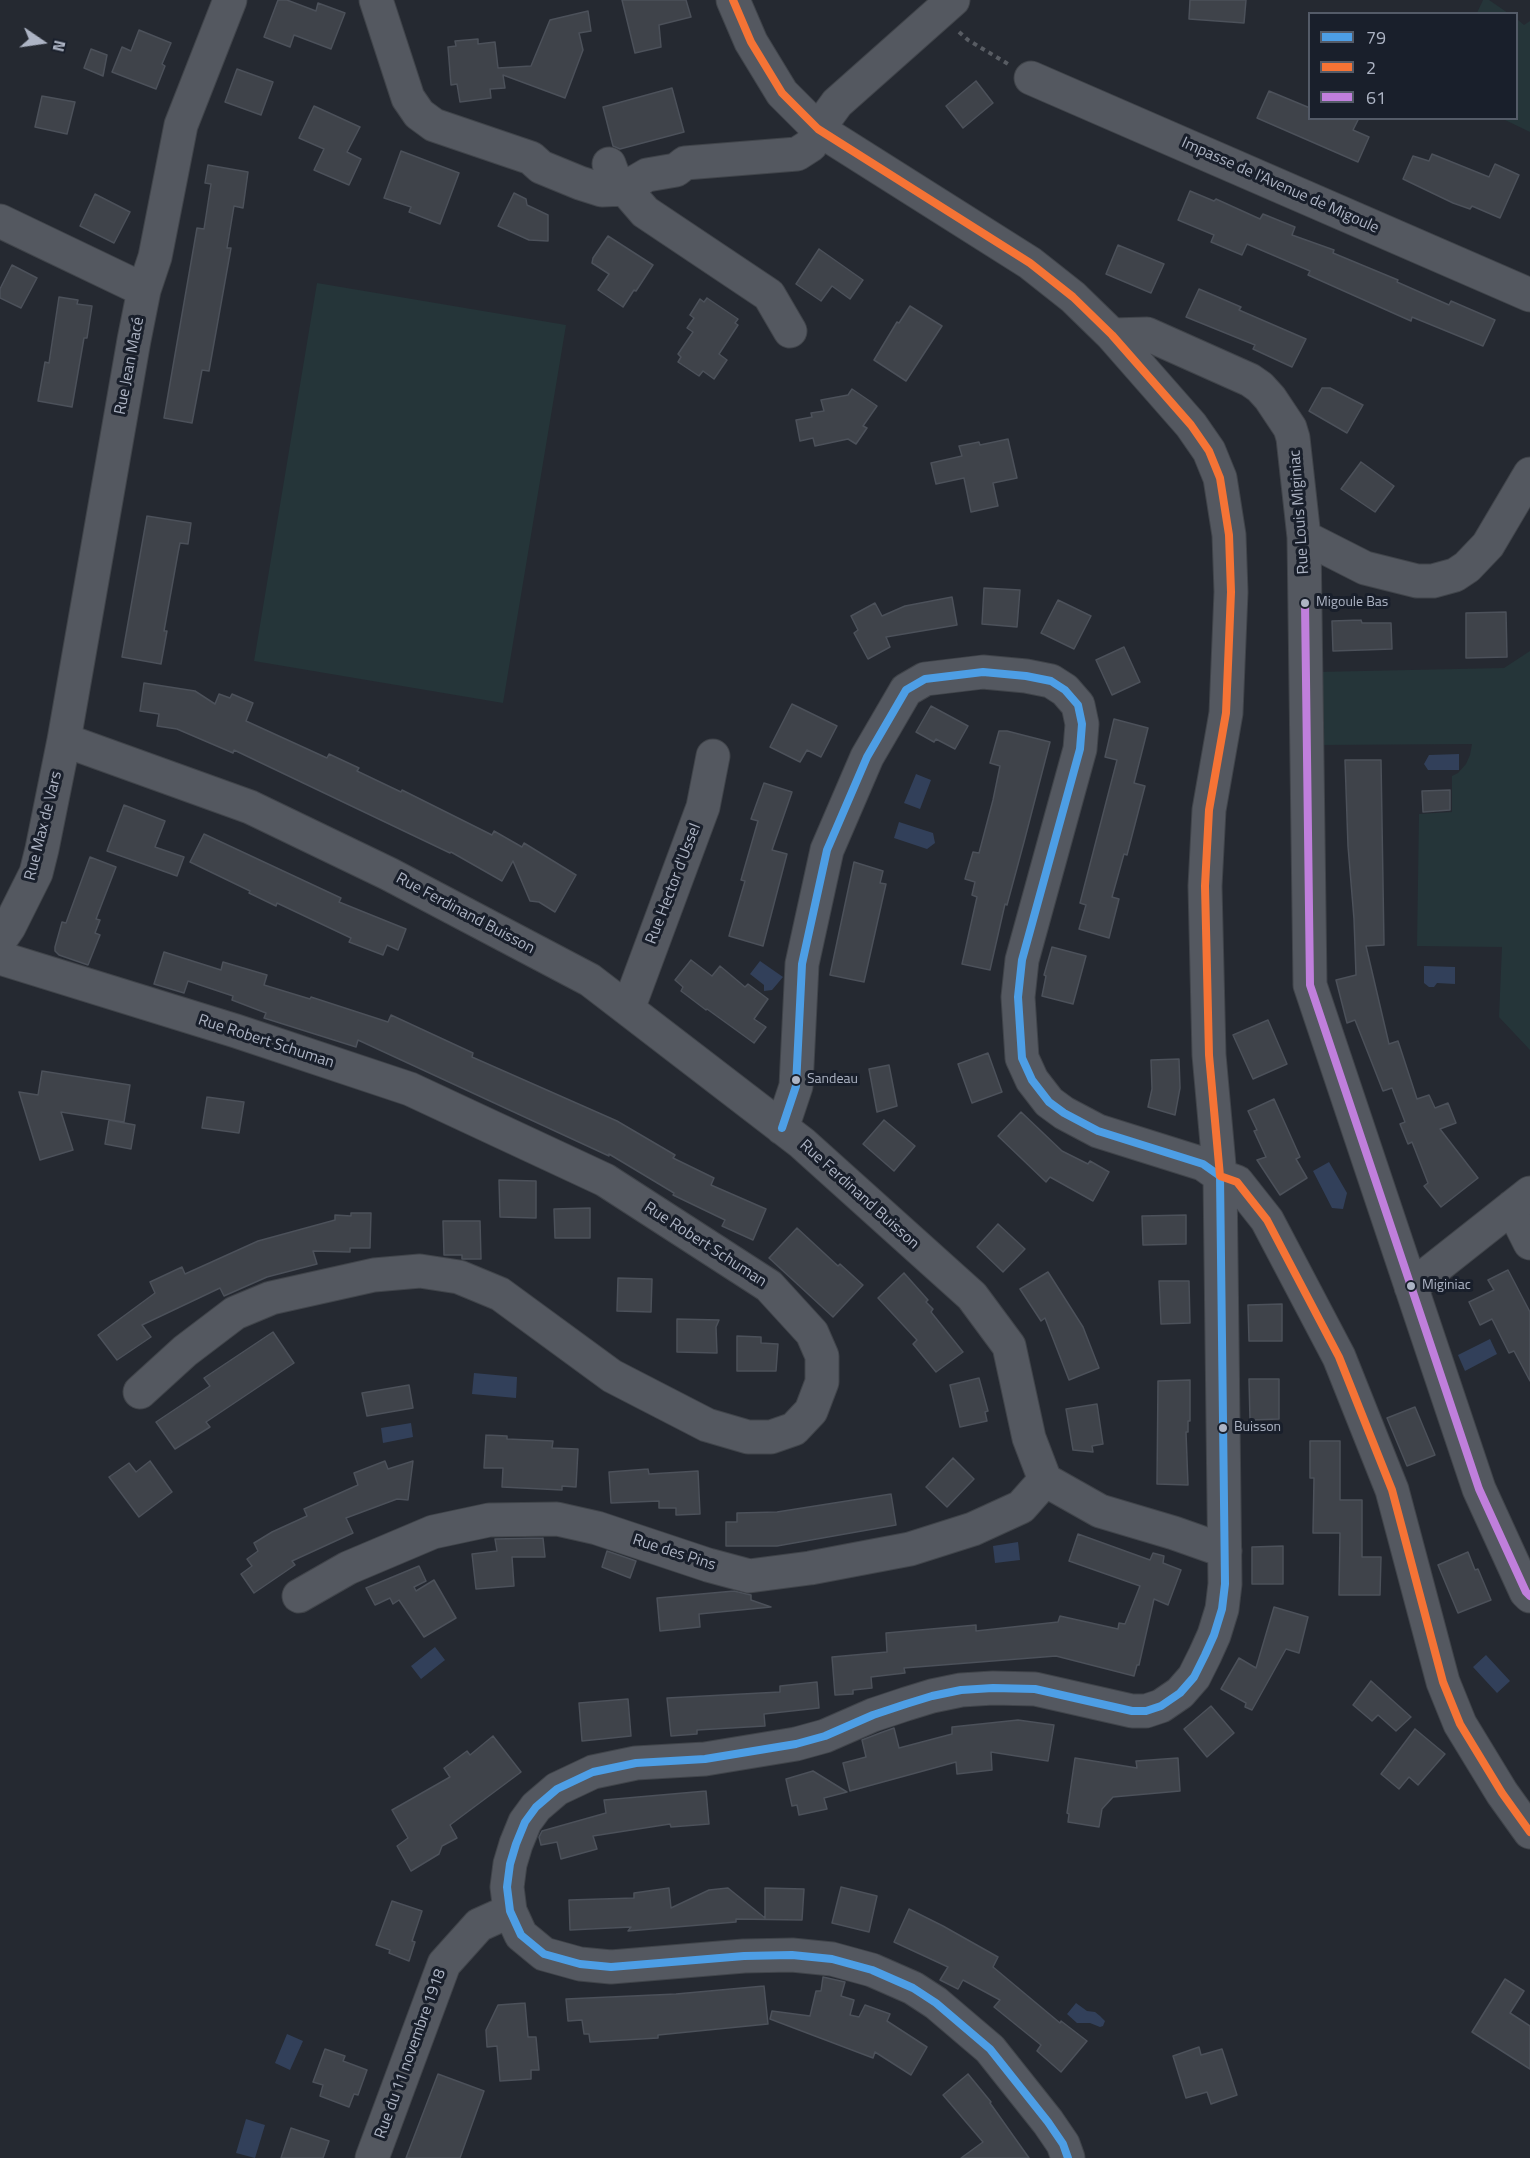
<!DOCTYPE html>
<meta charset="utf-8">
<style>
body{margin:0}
#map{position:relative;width:1530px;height:2158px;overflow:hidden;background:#252931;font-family:"Titillium Web",sans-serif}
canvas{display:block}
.legend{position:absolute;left:1308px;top:12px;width:210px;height:108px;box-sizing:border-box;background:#191f2b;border:2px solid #545b68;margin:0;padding:8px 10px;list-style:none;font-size:18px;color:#adb4c4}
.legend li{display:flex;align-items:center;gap:12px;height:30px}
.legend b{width:30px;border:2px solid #545b68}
.north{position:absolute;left:12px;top:12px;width:60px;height:60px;-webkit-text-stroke:4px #191f2b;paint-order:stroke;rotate:103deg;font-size:16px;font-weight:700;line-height:24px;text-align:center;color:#adb4c4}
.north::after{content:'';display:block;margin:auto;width:21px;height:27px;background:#adb4c4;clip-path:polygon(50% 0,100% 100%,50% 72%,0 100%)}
</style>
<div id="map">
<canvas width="1530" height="2158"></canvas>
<ul class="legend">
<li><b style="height:8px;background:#4d9ee5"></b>79</li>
<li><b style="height:8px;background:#f57335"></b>2</li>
<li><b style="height:8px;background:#c07fdc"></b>61</li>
</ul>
<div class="north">N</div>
</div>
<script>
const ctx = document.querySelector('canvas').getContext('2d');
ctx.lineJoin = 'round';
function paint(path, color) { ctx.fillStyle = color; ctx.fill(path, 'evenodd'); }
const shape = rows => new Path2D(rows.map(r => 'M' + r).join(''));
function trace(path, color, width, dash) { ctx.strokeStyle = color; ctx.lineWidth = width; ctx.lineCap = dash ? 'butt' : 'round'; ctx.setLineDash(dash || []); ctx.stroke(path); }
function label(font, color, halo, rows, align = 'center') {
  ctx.font = font + ' "Titillium Web",sans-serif'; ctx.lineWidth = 6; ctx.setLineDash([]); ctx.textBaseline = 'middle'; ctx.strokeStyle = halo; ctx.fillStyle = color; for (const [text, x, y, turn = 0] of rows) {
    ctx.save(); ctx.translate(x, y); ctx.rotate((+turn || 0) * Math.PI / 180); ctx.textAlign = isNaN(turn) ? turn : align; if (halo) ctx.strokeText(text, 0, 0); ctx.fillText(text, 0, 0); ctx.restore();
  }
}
paint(shape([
 [1483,0,1489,0,1508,13,1477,13],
 [1517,19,1524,25,1530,21,1530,132,1503,119,1516,118],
 [317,283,566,325,503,703,254,661],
 [1530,651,1530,1050,1499,1017,1502,947,1417,946,1419,814,1452,812,1452,776,1458,773,1466,764,1470,755,1472,744,1318,745,1316,672,1504,668]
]), '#253539');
paint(shape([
 [1459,754,1459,770,1428,770,1424,764,1429,755],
 [916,774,931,780,920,809,904,803],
 [899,822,933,833,935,843,927,849,894,838],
 [760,961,783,977,772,990,764,991,764,985,750,974],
 [1424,966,1455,967,1455,984,1437,983,1434,987,1429,987,1424,983],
 [1329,1162,1347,1193,1343,1209,1332,1208,1313,1171],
 [1490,1339,1497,1354,1465,1371,1458,1355],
 [474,1373,517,1377,516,1398,472,1394],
 [411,1423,413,1437,383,1443,381,1428],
 [1018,1542,1020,1560,995,1563,993,1546],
 [435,1647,445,1660,421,1679,411,1666],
 [1486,1655,1510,1681,1497,1693,1473,1667],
 [1076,2003,1087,2011,1095,2012,1100,2016,1105,2021,1103,2026,1100,2027,1090,2023,1077,2023,1067,2014],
 [287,2034,303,2041,290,2070,275,2063],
 [246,2119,265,2125,255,2158,236,2153]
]), '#32405a');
const building = shape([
 [278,0,287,0,316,11,318,3,345,13,331,49,294,35,290,47,264,37,278,0],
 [622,0,686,0,691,17,659,25,661,47,635,53,622,0],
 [1190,0,1246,0,1244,23,1189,19,1190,0],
 [588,11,591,31,579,33,583,50,565,98,503,75,505,88,490,89,491,98,460,102,457,84,451,85,448,47,456,46,455,41,478,39,478,44,495,42,498,68,531,66,550,20,588,11],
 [139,30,171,43,162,64,165,66,156,89,112,72,122,47,131,51,139,30],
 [91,49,107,55,103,76,84,68,91,49],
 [237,69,273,82,261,115,225,102,237,69],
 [976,81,993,103,963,128,946,106,976,81],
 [672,88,684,132,620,149,613,146,603,107,672,88],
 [1269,91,1310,108,1310,118,1359,118,1353,130,1369,137,1358,162,1257,118,1269,91],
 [42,96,75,102,67,134,35,127,42,96],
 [314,106,360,127,347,152,361,159,349,185,314,170,324,149,299,138,314,106],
 [401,151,459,173,440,224,409,212,411,207,384,198,401,151],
 [1432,154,1489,177,1495,164,1519,175,1500,218,1472,206,1470,209,1453,203,1403,179,1413,156,1429,161,1432,154],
 [208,165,248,172,243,208,234,206,227,248,231,248,209,371,202,370,192,423,164,418,197,228,204,229,211,184,205,183,208,165],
 [1190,191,1214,201,1216,199,1260,219,1263,214,1295,227,1292,235,1334,250,1333,253,1398,280,1397,282,1449,305,1451,301,1495,320,1483,346,1412,317,1411,321,1308,275,1310,271,1247,244,1242,255,1211,242,1214,235,1178,220,1190,191],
 [514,193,526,199,527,205,548,215,548,241,529,240,498,226,514,193],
 [95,194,130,212,114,243,80,226,95,194],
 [608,236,653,265,636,291,634,290,623,307,598,290,609,274,592,263,593,258,608,236],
 [1118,245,1164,264,1151,293,1106,274,1118,245],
 [819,249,863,280,850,299,832,286,821,301,796,284,819,249],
 [12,265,37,278,21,308,0,298,0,289,12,265],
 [1199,289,1241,307,1239,310,1306,339,1292,367,1253,349,1255,345,1186,317,1199,289],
 [59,297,78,300,77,304,92,306,87,338,84,338,72,407,38,401,45,362,49,363,59,297],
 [707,298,738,319,735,323,738,325,719,354,727,360,714,379,703,371,699,376,678,362,681,357,678,354,693,332,687,328,694,318,690,315,700,299,704,302,707,298],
 [910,306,942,326,906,381,874,360,897,322,899,323,910,306],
 [1322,388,1330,388,1363,405,1347,433,1309,411,1322,388],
 [852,389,877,406,863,426,867,428,856,444,848,439,815,446,813,438,800,441,796,420,812,417,811,413,824,411,821,400,848,395,852,389],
 [1008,439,1017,478,993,483,998,506,971,512,964,478,936,484,931,463,962,456,959,446,979,442,980,445,1008,439],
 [1361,462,1394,486,1375,512,1341,489,1361,462],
 [147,516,191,523,188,544,180,543,178,553,164,631,167,631,161,664,122,657,147,516],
 [984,588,1020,590,1017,627,982,624,984,588],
 [952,597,957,625,886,637,890,647,868,659,854,633,858,630,851,616,875,603,882,616,905,606,952,597],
 [1058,600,1091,616,1074,649,1041,633,1058,600],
 [1506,612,1507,657,1466,658,1466,613,1506,612],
 [1361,620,1362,623,1391,623,1392,649,1333,651,1332,621,1361,620],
 [1124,647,1140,682,1112,695,1096,660,1124,647],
 [144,683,195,691,215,704,219,694,230,698,232,694,253,703,246,721,327,758,329,754,359,768,357,771,401,792,402,790,492,835,494,831,522,847,524,843,576,875,555,912,539,902,530,901,513,861,502,881,451,852,450,853,234,750,233,753,177,729,157,726,159,714,140,711,144,683],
 [792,704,837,726,821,757,807,750,800,762,770,747,792,704],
 [931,706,968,726,955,749,936,739,934,742,916,732,931,706],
 [1114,719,1148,728,1134,783,1145,786,1127,855,1124,854,1112,897,1119,899,1109,938,1079,929,1086,905,1080,903,1117,760,1105,757,1114,719],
 [999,731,1007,731,1050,742,1024,842,1007,905,1005,904,990,970,962,964,977,897,972,895,975,882,965,879,973,852,979,853,993,800,1000,766,990,763,999,731],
 [1345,760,1381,760,1384,945,1366,946,1389,1044,1398,1041,1417,1099,1429,1095,1435,1108,1448,1103,1456,1123,1440,1129,1478,1178,1441,1207,1424,1186,1428,1183,1412,1142,1408,1144,1400,1124,1405,1122,1392,1088,1383,1091,1355,1020,1347,1023,1336,980,1356,975,1354,919,1348,846,1345,760],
 [764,783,792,792,772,850,787,854,763,946,729,936,745,881,741,880,758,821,751,819,764,783],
 [1450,790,1450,810,1423,812,1422,791,1450,790],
 [124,805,165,821,155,847,184,857,177,876,107,851,124,805],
 [204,834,341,898,339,902,406,929,398,950,387,945,383,955,349,942,351,938,277,903,276,906,249,893,250,891,190,862,204,834],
 [90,857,116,867,96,919,100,920,95,933,100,935,88,965,59,955,55,951,55,947,62,922,66,923,90,857],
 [854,862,883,871,880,883,886,884,864,982,830,975,854,862],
 [1052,947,1086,956,1073,1004,1042,996,1046,976,1044,975,1052,947],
 [164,952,221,970,223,962,267,975,264,985,310,999,311,997,388,1022,391,1015,473,1053,472,1057,617,1121,675,1155,673,1158,714,1178,711,1185,766,1209,753,1240,722,1226,725,1220,673,1195,674,1193,609,1154,609,1156,358,1040,356,1047,264,1018,266,1013,232,1000,233,996,188,981,184,993,154,984,164,952],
 [691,960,712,976,720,966,745,987,748,984,768,999,754,1019,766,1027,754,1043,707,1009,706,1010,681,991,683,987,675,980,691,960],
 [1268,1020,1287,1064,1253,1079,1233,1035,1268,1020],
 [988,1053,1002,1092,972,1103,958,1064,988,1053],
 [1179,1059,1180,1088,1175,1115,1148,1107,1152,1089,1151,1060,1179,1059],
 [889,1065,897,1106,877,1112,869,1069,889,1065],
 [42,1071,130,1085,124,1122,61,1112,73,1150,40,1160,19,1092,38,1095,42,1071],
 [207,1097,244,1102,239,1133,202,1128,207,1097],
 [1274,1099,1300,1157,1296,1159,1307,1178,1280,1195,1257,1160,1266,1157,1254,1131,1257,1130,1248,1111,1274,1099],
 [1021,1112,1062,1151,1088,1164,1090,1161,1109,1172,1093,1201,1050,1177,1046,1182,998,1136,1021,1112],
 [109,1120,135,1125,131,1149,105,1144,109,1120],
 [884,1120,915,1146,894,1171,863,1144,884,1120],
 [499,1180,536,1181,536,1218,500,1217,499,1180],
 [590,1208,590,1238,555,1238,554,1209,590,1208],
 [351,1213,371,1213,370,1248,350,1248,350,1252,313,1251,317,1264,267,1277,224,1296,220,1288,142,1325,151,1337,117,1360,98,1335,155,1293,150,1282,182,1267,185,1274,258,1241,335,1220,335,1215,351,1216,351,1213],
 [1186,1215,1186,1244,1143,1245,1142,1216,1186,1215],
 [443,1221,480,1221,481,1259,462,1259,462,1255,444,1255,443,1221],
 [998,1224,1025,1249,1003,1272,977,1247,998,1224],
 [797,1228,838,1266,840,1264,863,1285,833,1317,769,1258,797,1228],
 [1508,1270,1530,1312,1530,1381,1514,1351,1509,1353,1492,1319,1480,1325,1469,1302,1494,1290,1488,1280,1508,1270],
 [1048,1272,1083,1327,1099,1368,1069,1380,1045,1318,1041,1321,1020,1289,1048,1272],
 [904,1273,928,1300,926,1302,933,1309,931,1312,963,1352,936,1372,913,1344,917,1340,878,1298,904,1273],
 [618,1278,652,1279,651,1312,617,1311,618,1278],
 [1159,1281,1189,1281,1190,1323,1161,1324,1159,1281],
 [1282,1304,1282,1341,1249,1341,1248,1305,1282,1304],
 [677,1319,719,1320,716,1327,717,1353,677,1352,677,1319],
 [273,1332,294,1363,206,1422,210,1427,175,1449,156,1422,210,1386,204,1378,273,1332],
 [737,1336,761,1337,761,1343,778,1344,776,1371,737,1371,737,1336],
 [979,1378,988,1411,985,1412,987,1421,960,1427,950,1385,979,1378],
 [1249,1379,1279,1379,1279,1419,1250,1420,1249,1379],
 [1190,1380,1190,1421,1188,1421,1188,1432,1186,1432,1188,1485,1157,1484,1158,1381,1190,1380],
 [409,1385,413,1408,367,1416,362,1393,409,1385],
 [1097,1404,1103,1444,1092,1446,1093,1452,1073,1450,1066,1409,1097,1404],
 [1415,1407,1435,1455,1407,1466,1387,1418,1415,1407],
 [486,1435,507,1436,507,1439,553,1441,552,1448,578,1449,576,1487,562,1486,562,1490,502,1487,503,1468,484,1468,486,1435],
 [1310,1441,1340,1441,1340,1500,1362,1500,1362,1557,1381,1557,1380,1595,1339,1595,1340,1533,1313,1533,1314,1478,1310,1478,1310,1441],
 [953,1458,974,1479,947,1507,926,1487,953,1458],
 [150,1461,172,1492,139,1517,109,1477,129,1463,136,1472,150,1461],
 [385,1461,388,1469,413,1461,408,1500,397,1499,346,1518,353,1533,292,1561,295,1565,254,1593,241,1574,252,1566,247,1559,258,1551,254,1543,272,1532,307,1516,304,1509,358,1485,354,1473,385,1461],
 [648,1469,649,1474,698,1471,700,1514,676,1515,676,1508,659,1508,659,1501,611,1503,609,1472,648,1469],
 [891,1494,896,1525,777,1546,726,1546,726,1522,737,1522,737,1513,777,1512,891,1494],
 [1078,1534,1150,1560,1153,1553,1164,1556,1163,1563,1181,1570,1168,1605,1154,1599,1139,1665,1137,1665,1134,1676,1056,1656,904,1668,905,1673,871,1677,872,1688,853,1690,853,1694,835,1695,832,1657,887,1652,886,1633,976,1625,976,1631,1058,1622,1060,1616,1118,1629,1119,1623,1125,1624,1140,1586,1069,1561,1078,1534],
 [543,1538,545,1557,512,1557,514,1586,476,1589,472,1554,497,1551,495,1539,543,1538],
 [1283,1546,1283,1584,1252,1584,1252,1547,1283,1546],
 [607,1551,636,1561,630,1578,602,1567,607,1551],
 [1468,1552,1475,1570,1478,1569,1491,1600,1458,1613,1438,1565,1468,1552],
 [419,1566,426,1581,414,1587,416,1591,434,1580,456,1618,424,1637,399,1600,393,1604,390,1598,375,1605,366,1588,419,1566],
 [734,1591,751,1595,751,1600,771,1607,699,1614,700,1627,660,1631,657,1598,734,1591],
 [1274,1607,1308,1617,1299,1653,1286,1649,1252,1710,1245,1707,1246,1703,1221,1689,1239,1658,1256,1668,1274,1607],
 [1371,1681,1411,1717,1396,1731,1378,1715,1372,1721,1353,1705,1371,1681],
 [817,1682,819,1708,764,1714,765,1726,697,1730,697,1734,671,1736,667,1698,780,1692,780,1686,817,1682],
 [628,1699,631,1736,582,1741,579,1703,628,1699],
 [1211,1706,1234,1733,1207,1757,1184,1729,1211,1706],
 [1018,1720,1054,1725,1048,1761,991,1752,992,1770,957,1774,956,1762,850,1791,843,1763,866,1757,862,1740,880,1733,894,1728,899,1748,952,1734,952,1727,1018,1720],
 [1415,1729,1445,1754,1418,1785,1409,1777,1399,1789,1381,1774,1415,1729],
 [493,1736,521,1772,450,1825,457,1838,442,1846,439,1854,411,1871,397,1846,408,1838,392,1810,450,1777,444,1768,467,1751,470,1755,493,1736],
 [1075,1758,1137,1768,1136,1761,1178,1758,1180,1791,1113,1797,1102,1809,1099,1827,1068,1822,1069,1814,1067,1813,1075,1758],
 [813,1771,847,1792,824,1798,827,1809,799,1815,797,1805,792,1806,786,1779,813,1771],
 [706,1791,709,1824,671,1827,670,1824,593,1836,597,1849,561,1859,557,1842,541,1845,539,1837,542,1831,606,1813,604,1800,706,1791],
 [841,1887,877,1896,869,1932,832,1923,841,1887],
 [669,1888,671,1908,709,1890,728,1888,765,1918,765,1888,804,1889,802,1920,736,1919,736,1922,628,1931,631,1927,570,1930,569,1900,634,1898,634,1893,669,1888],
 [392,1901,422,1911,412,1941,415,1942,409,1961,389,1953,390,1950,376,1945,392,1901],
 [909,1909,943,1926,998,1957,993,1967,1060,2023,1061,2021,1087,2041,1061,2072,1037,2051,1041,2045,994,2007,1000,2000,963,1980,958,1989,940,1980,948,1967,894,1942,909,1909],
 [823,1977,845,1982,841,1996,854,2000,850,2015,859,2017,865,2005,890,2014,887,2021,927,2047,911,2075,875,2052,873,2058,770,2019,772,2011,810,2016,816,1991,821,1991,823,1977],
 [1505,1979,1524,1991,1510,2013,1530,2026,1530,2069,1472,2032,1505,1979],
 [764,1986,768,2024,658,2035,658,2038,590,2042,589,2034,584,2034,582,2020,568,2021,566,1999,676,1994,764,1986],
 [525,2003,528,2037,536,2037,539,2070,531,2070,531,2079,500,2081,497,2046,487,2047,486,2030,498,2005,525,2003],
 [1199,2047,1201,2055,1222,2049,1237,2095,1211,2104,1207,2092,1186,2098,1173,2056,1199,2047],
 [325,2049,345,2056,343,2061,367,2070,358,2095,354,2094,349,2107,320,2096,323,2085,313,2082,325,2049],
 [438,2074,484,2091,460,2158,406,2158,438,2074],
 [968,2074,991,2102,990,2103,1029,2158,961,2158,983,2142,943,2095,968,2074],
 [291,2128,329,2141,323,2158,281,2158,291,2128]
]);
paint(building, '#3f434a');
trace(building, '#4c515a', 1.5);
const minor = shape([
 [376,0,408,98,419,114,434,125,531,158,541,167,580,183,602,190,623,189,647,175,676,170,685,163,797,154,811,145,818,129,837,103,953,0],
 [733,0,751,42,782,93,818,129,1030,263,1073,297,1112,335,1191,425,1209,451,1220,478,1229,535,1231,592,1226,713,1209,810,1205,886,1209,1055,1220,1176,1237,1182,1267,1220,1339,1357,1392,1490,1443,1682,1460,1724,1502,1793,1530,1832],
 [1031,78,1530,295],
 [609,164,613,175,645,212,769,295,790,331],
 [0,221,144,290],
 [1112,335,1147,334,1250,380,1260,387,1270,398,1290,428,1293,438,1304,537,1310,985,1479,1489,1526,1592,1530,1596],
 [1304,537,1365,568,1417,581,1433,581,1455,575,1467,567,1488,545,1530,474],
 [64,740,250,807,389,874,590,980,802,1143,972,1296,1009,1346,1029,1438,1045,1480,1100,1511,1174,1533,1225,1551],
 [0,940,9,927,36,873,42,849,64,740,134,340,144,290,155,257,181,125,230,0],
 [0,958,236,1031,410,1089,605,1180,769,1286,812,1333,822,1356,822,1382,811,1411,794,1429,771,1437,748,1437,707,1425,612,1376,500,1294,459,1277,420,1271,374,1275,271,1298,235,1313,185,1351,140,1392],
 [628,1009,703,807,713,756],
 [782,1128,796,1086,802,964,827,850,867,757,906,690,925,679,983,672,1026,676,1051,681,1065,690,1078,705,1082,724,1080,749,1022,960,1018,997,1022,1058,1032,1080,1049,1102,1064,1113,1098,1131,1203,1164,1220,1176,1225,1584,1222,1609,1214,1635,1205,1655,1194,1677,1180,1693,1161,1706,1146,1711,1132,1711,1035,1689,993,1688,961,1690,932,1696,906,1704,873,1715,825,1736,796,1744,705,1759,636,1763,593,1772,557,1789,536,1807,525,1822,516,1844,510,1864,507,1887,510,1911,521,1935,544,1954,580,1964,611,1967,744,1956,792,1955,832,1959,872,1970,913,1988,936,2003,990,2049,1048,2122,1063,2144,1068,2158],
 [1512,1207,1530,1243],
 [1411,1287,1530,1193],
 [299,1596,348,1568,433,1532,489,1520,557,1519,597,1528,708,1565,749,1576,810,1568,910,1549,973,1529,1021,1507,1045,1480],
 [372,2158,444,1964,479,1925,510,1911]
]);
trace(minor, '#40444a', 35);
trace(shape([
 [959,32,968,40,1008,64]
]), '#585c63', 4, [4.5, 4.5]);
trace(minor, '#545860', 33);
trace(shape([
 [782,1128,796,1086,802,964,827,850,867,757,906,690,925,679,983,672,1026,676,1051,681,1065,690,1078,705,1082,724,1080,749,1022,960,1018,997,1022,1058,1032,1080,1049,1102,1064,1113,1098,1131,1203,1164,1220,1176,1225,1584,1222,1609,1214,1635,1205,1655,1194,1677,1180,1693,1161,1706,1146,1711,1132,1711,1035,1689,993,1688,961,1690,932,1696,906,1704,873,1715,825,1736,796,1744,705,1759,636,1763,593,1772,557,1789,536,1807,525,1822,516,1844,510,1864,507,1887,510,1911,521,1935,544,1954,580,1964,611,1967,744,1956,792,1955,832,1959,872,1970,913,1988,936,2003,990,2049,1048,2122,1063,2144,1068,2158]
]), '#4d9ee5', 8);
trace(shape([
 [733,0,751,42,782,93,818,129,1030,263,1073,297,1112,335,1191,425,1209,451,1220,478,1229,535,1231,592,1226,713,1209,810,1205,886,1209,1055,1220,1176,1237,1182,1267,1220,1339,1357,1392,1490,1443,1682,1460,1724,1502,1793,1530,1832]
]), '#f57335', 8);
trace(shape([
 [1305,603,1310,985,1479,1489,1526,1592,1530,1596]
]), '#c07fdc', 8);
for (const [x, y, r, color] of [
 [1305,603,5,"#adb4c4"],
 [796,1080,5,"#adb4c4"],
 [1411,1286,5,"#adb4c4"],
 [1223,1428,5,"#adb4c4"]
]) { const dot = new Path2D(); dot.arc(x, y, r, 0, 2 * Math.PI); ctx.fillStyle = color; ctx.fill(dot); trace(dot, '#191f2b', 2); }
label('14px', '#adb4c4', '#191f2b', [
 ["Migoule Bas",1316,603],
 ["Sandeau",807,1080],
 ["Miginiac",1422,1286],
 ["Buisson",1234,1428]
], 'left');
label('16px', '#adb4c4', '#191f2b', [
 ["Impasse de l'Avenue de Migoule",1280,186,24],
 ["Rue Jean Macé",130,366,-79],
 ["Rue Louis Miginiac",1300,512,-94],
 ["Rue Max de Vars",44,826,-76],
 ["Rue Hector d'Ussel",674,884,-69],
 ["Rue Ferdinand Buisson",465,914,28],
 ["Rue Robert Schuman",266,1042,18],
 ["Rue Ferdinand Buisson",859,1195,42],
 ["Rue Robert Schuman",705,1245,33],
 ["Rue des Pins",674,1553,18],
 ["Rue du 11 novembre 1918",411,2054,-70]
]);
</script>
